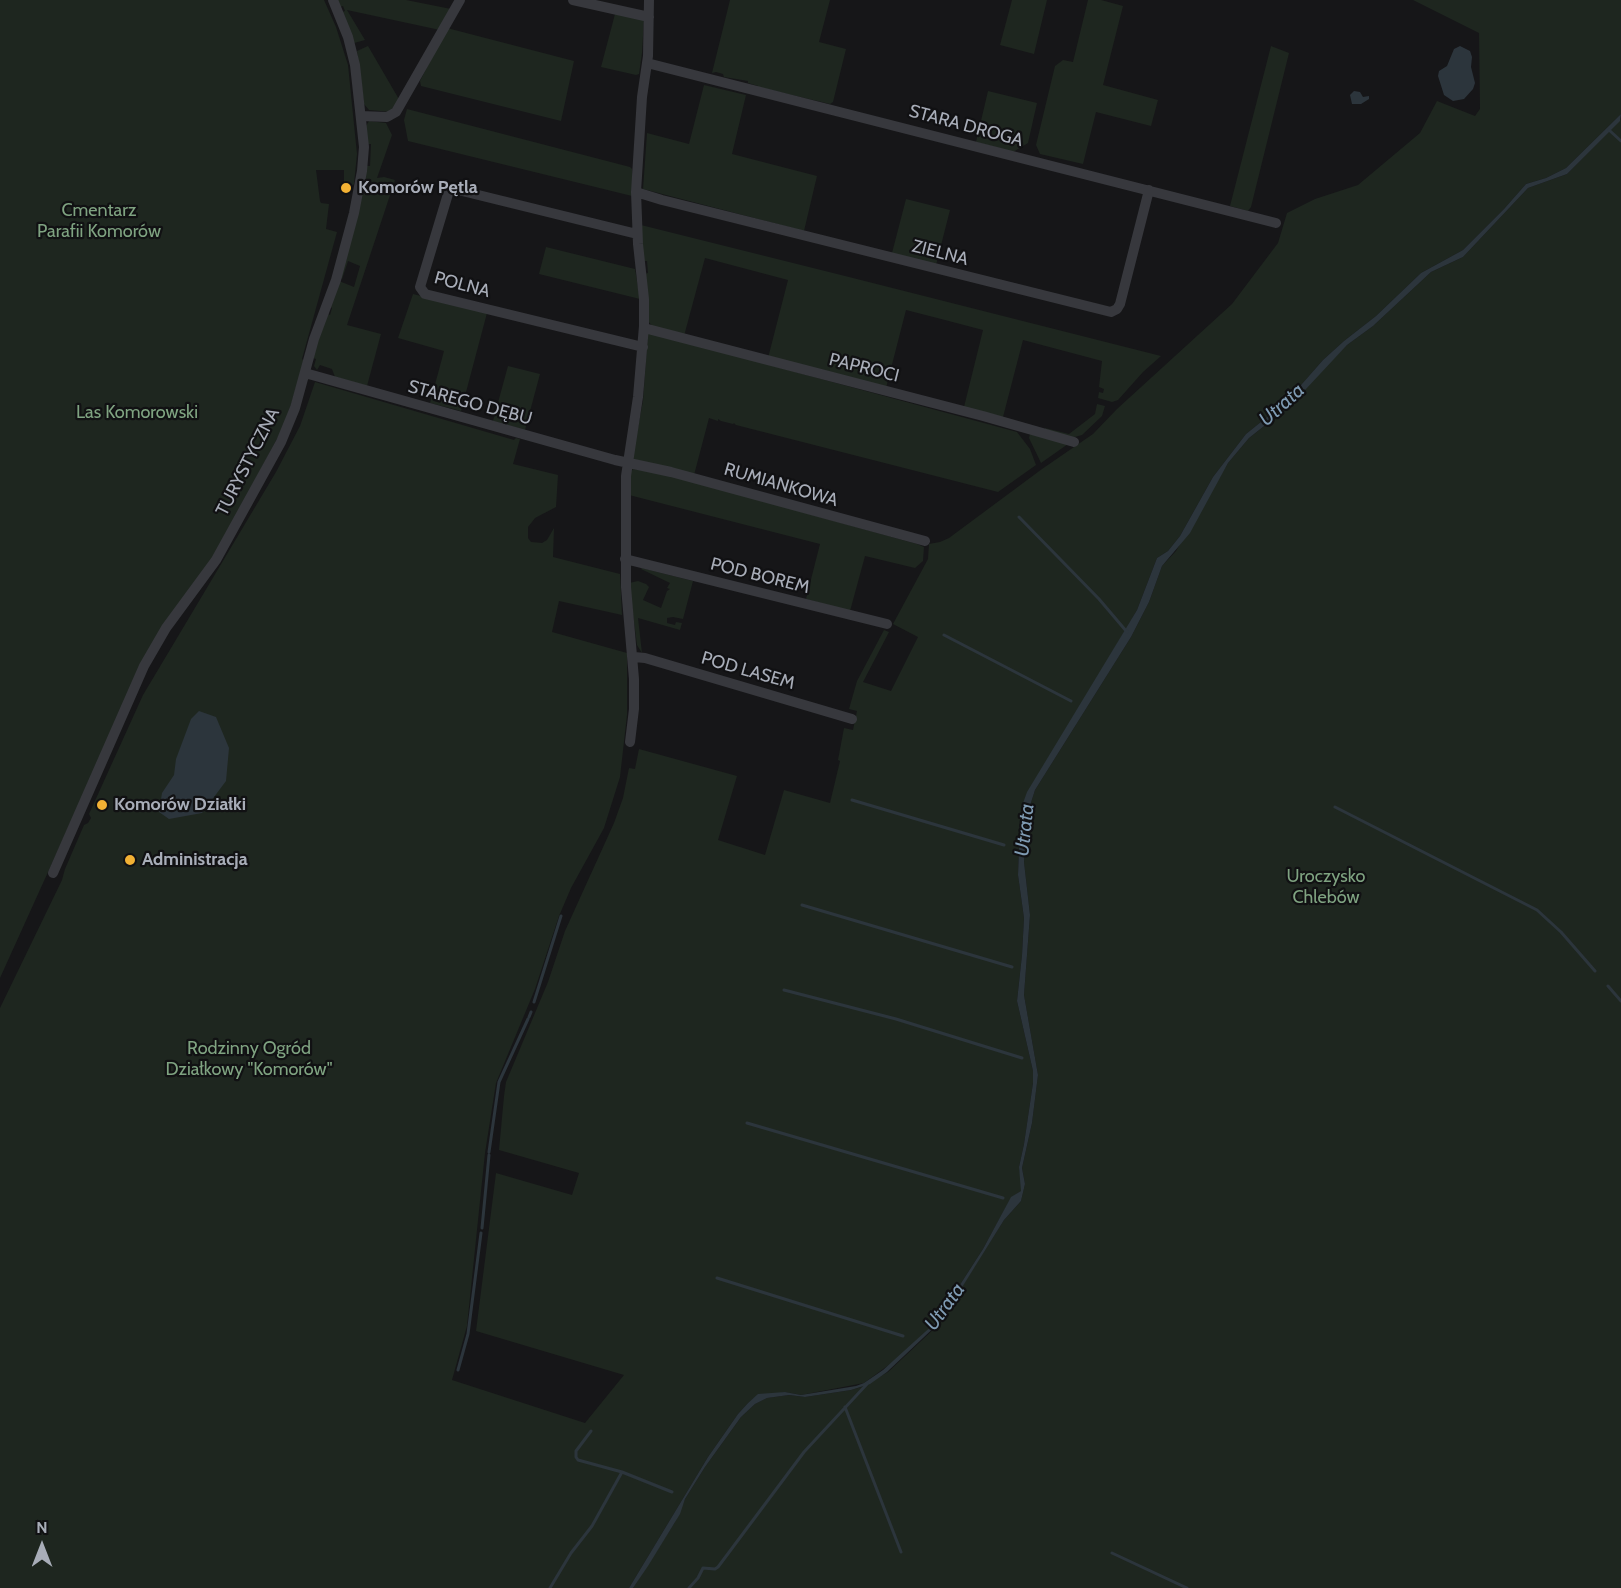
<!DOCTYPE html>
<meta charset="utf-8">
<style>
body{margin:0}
#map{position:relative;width:1621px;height:1588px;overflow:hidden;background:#161618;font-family:Cabin,sans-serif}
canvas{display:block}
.north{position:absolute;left:12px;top:1516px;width:60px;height:60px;-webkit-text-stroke:4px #111113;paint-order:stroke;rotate:0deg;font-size:16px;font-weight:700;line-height:24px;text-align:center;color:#a8adb8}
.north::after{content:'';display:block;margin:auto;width:21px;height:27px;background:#a8adb8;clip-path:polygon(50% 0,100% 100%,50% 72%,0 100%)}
</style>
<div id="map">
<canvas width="1621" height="1588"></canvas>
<div class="north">N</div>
</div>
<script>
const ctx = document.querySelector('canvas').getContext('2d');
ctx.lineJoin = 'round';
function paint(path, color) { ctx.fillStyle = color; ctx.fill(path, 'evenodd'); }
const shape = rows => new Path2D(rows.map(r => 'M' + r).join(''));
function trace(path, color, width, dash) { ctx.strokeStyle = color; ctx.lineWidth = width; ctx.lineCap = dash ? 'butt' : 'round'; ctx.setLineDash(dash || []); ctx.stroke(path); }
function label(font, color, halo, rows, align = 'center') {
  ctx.font = font + ' Cabin,sans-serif'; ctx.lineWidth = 4.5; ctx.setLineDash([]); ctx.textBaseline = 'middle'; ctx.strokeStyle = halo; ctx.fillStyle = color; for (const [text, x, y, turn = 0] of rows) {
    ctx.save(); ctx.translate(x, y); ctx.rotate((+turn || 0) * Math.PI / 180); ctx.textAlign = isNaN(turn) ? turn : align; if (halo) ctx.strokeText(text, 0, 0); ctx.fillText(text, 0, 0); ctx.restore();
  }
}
paint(shape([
 [0,0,324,0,336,27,348,65,357,154,354,184,351,187,340,188,341,183,344,182,344,170,316,170,320,201,321,203,329,204,326,229,337,232,302,359,304,361,286,422,219,548,150,647,0,978],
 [337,0,406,0,451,9,440,30,347,10,365,40,354,43,342,12,345,11,343,6,340,7],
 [730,0,830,0,819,42,846,49,833,102,830,104,758,87,758,86,748,83,748,81,724,77,723,74,716,72,712,73],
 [1012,0,1047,0,1034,54,1000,45],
 [1088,0,1101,0,1123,6,1103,85,1158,100,1151,126,1096,112,1083,164,1040,154,1036,145,1055,66,1063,60,1073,62],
 [1413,0,1621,0,1621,114,1566,168,1546,178,1526,184,1504,209,1463,250,1421,273,1376,316,1344,341,1323,360,1287,401,1246,434,1213,477,1180,536,1168,551,1157,558,1137,610,1022,806,1020,820,1018,875,1024,918,1022,955,1017,1001,1033,1071,1033,1083,1024,1144,1019,1167,1022,1186,1021,1191,1011,1198,983,1249,936,1322,901,1356,864,1383,801,1395,785,1392,771,1395,754,1398,748,1403,738,1414,708,1457,629,1588,0,1588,0,1008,62,880,65,869,84,825,88,823,91,818,89,814,143,695,276,472,300,426,315,382,514,440,516,438,520,439,513,464,558,475,556,507,535,518,528,527,528,538,531,542,542,543,547,540,554,528,553,557,620,574,622,615,559,601,552,632,627,653,627,715,620,777,604,828,571,888,559,916,535,989,496,1083,485,1153,467,1326,452,1380,585,1423,624,1375,476,1331,496,1173,572,1195,579,1173,499,1150,504,1096,506,1082,548,982,565,931,614,823,623,798,629,768,635,769,639,749,737,776,718,840,765,855,784,790,830,803,840,761,838,760,844,728,853,730,857,711,849,709,857,681,884,630,889,632,863,682,891,691,918,637,893,624,928,559,929,544,940,542,949,538,1042,469,1093,434,1117,409,1232,304,1278,243,1287,213,1315,199,1358,185,1420,133,1437,101,1475,116,1480,109,1479,33],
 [615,14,644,19,642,53,639,74,636,75,601,67],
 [447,28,574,61,561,121,421,86,420,81],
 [368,46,400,101,391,112,369,110,364,104,357,51],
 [1271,46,1289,53,1251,207,1248,211,1230,206],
 [704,85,746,95,732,154,817,176,804,231,643,189,647,133,689,144],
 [988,91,1037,103,1028,143,1013,152,976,142],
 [407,109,630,167,632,169,632,196,408,141,404,120],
 [1621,119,1621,1588,633,1588,675,1522,685,1499,705,1467,741,1417,755,1404,767,1398,789,1395,805,1397,851,1390,861,1387,888,1372,936,1327,1004,1220,1021,1201,1025,1184,1022,1168,1032,1123,1038,1075,1024,995,1030,915,1024,862,1028,812,1035,790,1131,637,1149,602,1162,566,1176,551,1228,463,1249,438,1271,421,1347,345,1373,326,1431,272,1463,257,1528,188,1567,174],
 [369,121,386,123,392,135,377,178,384,177,395,180,347,325,381,334,367,386,335,377,332,369,320,365,317,370,314,366,316,359,313,358,326,313,330,315,332,308,329,306,339,281,354,287,360,266,348,261,342,279,340,278,366,166,370,166,371,144,367,144,366,126],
 [906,199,950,210,936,265,892,253],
 [641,225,849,277,1161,356,1143,372,1118,400,1112,402,1098,398,1099,392,1103,393,1104,389,1099,387,1102,361,1023,340,1003,417,964,407,983,330,945,320,906,310,886,388,768,358,788,280,705,258,684,336,654,328,648,321,644,274,648,273,647,261,643,261],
 [546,247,635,269,640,299,539,274],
 [413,294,487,313,461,411,430,403,444,351,398,338],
 [648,332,1017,432,1030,449,1036,465,998,492,736,425,734,423,733,424,721,421,718,419,718,421,709,418,694,475,636,462,632,458,643,401],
 [508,366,540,374,525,430,493,421],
 [1097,404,1105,406,1102,416,1082,435,1071,438,1044,431,1045,428,1069,434,1095,414],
 [1030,434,1068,444,1041,463,1029,438],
 [633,469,662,473,917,544,924,547,923,561,915,568,865,556,850,611,806,599,820,544,629,495,630,473],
 [642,568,693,581,683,619,673,617,667,618,667,623,675,625,676,622,682,623,680,630,638,618,642,653,637,645,629,583,638,581,646,584,649,587,643,600,661,608,667,591,670,589,667,588,670,583,641,569]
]), '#1e261f');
paint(shape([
 [1460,46,1470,51,1472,57,1471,67,1475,83,1473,89,1464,99,1453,101,1444,95,1438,76,1439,71,1447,66,1454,49],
 [1354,91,1360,92,1363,97,1369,96,1369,99,1361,104,1352,104,1350,95],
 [1621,114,1620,121,1567,174,1528,188,1463,257,1431,272,1373,326,1347,345,1292,404,1249,438,1228,463,1190,533,1162,566,1149,602,1131,637,1035,790,1028,812,1024,862,1030,915,1024,995,1038,1075,1032,1123,1022,1168,1025,1184,1021,1201,1004,1220,941,1321,887,1372,870,1384,851,1390,805,1397,789,1395,767,1398,755,1404,741,1417,705,1467,685,1499,680,1514,648,1566,633,1588,629,1588,708,1457,738,1414,748,1403,758,1394,785,1392,801,1395,856,1386,864,1383,883,1370,936,1322,983,1249,1011,1197,1021,1191,1019,1167,1024,1144,1033,1083,1033,1071,1017,1001,1022,955,1024,918,1018,875,1020,820,1022,806,1027,792,1137,610,1157,558,1168,551,1180,536,1213,477,1246,434,1287,401,1323,360,1344,341,1376,316,1421,273,1463,250,1504,209,1526,184,1546,178,1566,168],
 [199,711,216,717,229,748,226,781,202,813,169,819,159,812,162,793,174,775,176,759,191,719]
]), '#2c353c');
trace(shape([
 [1609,130,1621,141],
 [1019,517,1099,599,1127,632],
 [944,635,1071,701],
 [852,800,1004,845],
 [1335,807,1537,910,1561,932,1595,971],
 [802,905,1012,967],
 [1608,986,1621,1001],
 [784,990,896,1019,1022,1058],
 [534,1002,561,916],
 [529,1017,531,1012],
 [747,1123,1003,1198],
 [489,1152,499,1082,528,1019],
 [482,1228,489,1155],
 [717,1278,903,1336],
 [458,1370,468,1334,481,1233],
 [845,1407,901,1552],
 [591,1431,576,1451,576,1457,578,1460,622,1472,672,1492],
 [1112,1553,1187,1588],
 [550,1588,571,1553,592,1526,622,1472],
 [689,1588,698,1578,703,1568,715,1569,718,1567,804,1452,867,1384]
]), '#2c353c', 3);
trace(shape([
 [573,0,649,17],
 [647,63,1276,223],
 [361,116,387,117,396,112,460,0],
 [636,192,662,200,1111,312,1117,309,1120,304,1149,190],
 [637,234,454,189,448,194,420,287,425,294,643,347],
 [644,328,983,416,1074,442],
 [305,373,615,460,671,472,925,541],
 [625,559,887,624],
 [634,657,645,658,852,719],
 [630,742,634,709,634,679,626,587,626,476,638,397,644,326,644,299,638,244,636,192,642,97,648,56,649,0],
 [53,873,144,666,166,628,216,560,281,442,295,408,314,339,336,280,354,213,362,171,364,147,355,65,348,37,333,0]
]), '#37383d', 10);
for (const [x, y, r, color] of [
 [346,188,6,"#f2b134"],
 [102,805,6,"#f2b134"],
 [130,860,6,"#f2b134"]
]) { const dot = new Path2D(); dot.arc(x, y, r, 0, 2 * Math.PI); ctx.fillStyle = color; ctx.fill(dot); trace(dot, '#111113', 2); }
label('18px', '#a8adb8', '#111113', [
 ["STARA DROGA",966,126,15],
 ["ZIELNA",940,253,14],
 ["POLNA",462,285,15],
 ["PAPROCI",864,368,14],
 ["STAREGO DĘBU",470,403,15],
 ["TURYSTYCZNA",248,462,-63],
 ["RUMIANKOWA",781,485,16],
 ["POD BOREM",760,576,14],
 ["POD LASEM",748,671,16]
]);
label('bold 18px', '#a8adb8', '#111113', [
 ["Komorów Pętla",358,188],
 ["Komorów Działki",114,805],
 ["Administracja",142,860]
], 'left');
label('18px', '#7fa381', '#111113', [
 ["Cmentarz",99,211],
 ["Parafii Komorów",99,232],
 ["Las Komorowski",137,413],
 ["Uroczysko",1326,877],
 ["Chlebów",1326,898],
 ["Rodzinny Ogród",249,1049],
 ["Działkowy \"Komorów\"",249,1070]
]);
label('italic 20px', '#7f9bb3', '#111113', [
 ["Utrata",1282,405,-42],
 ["Utrata",1025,830,-84],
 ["Utrata",945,1307,-54]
]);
</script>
